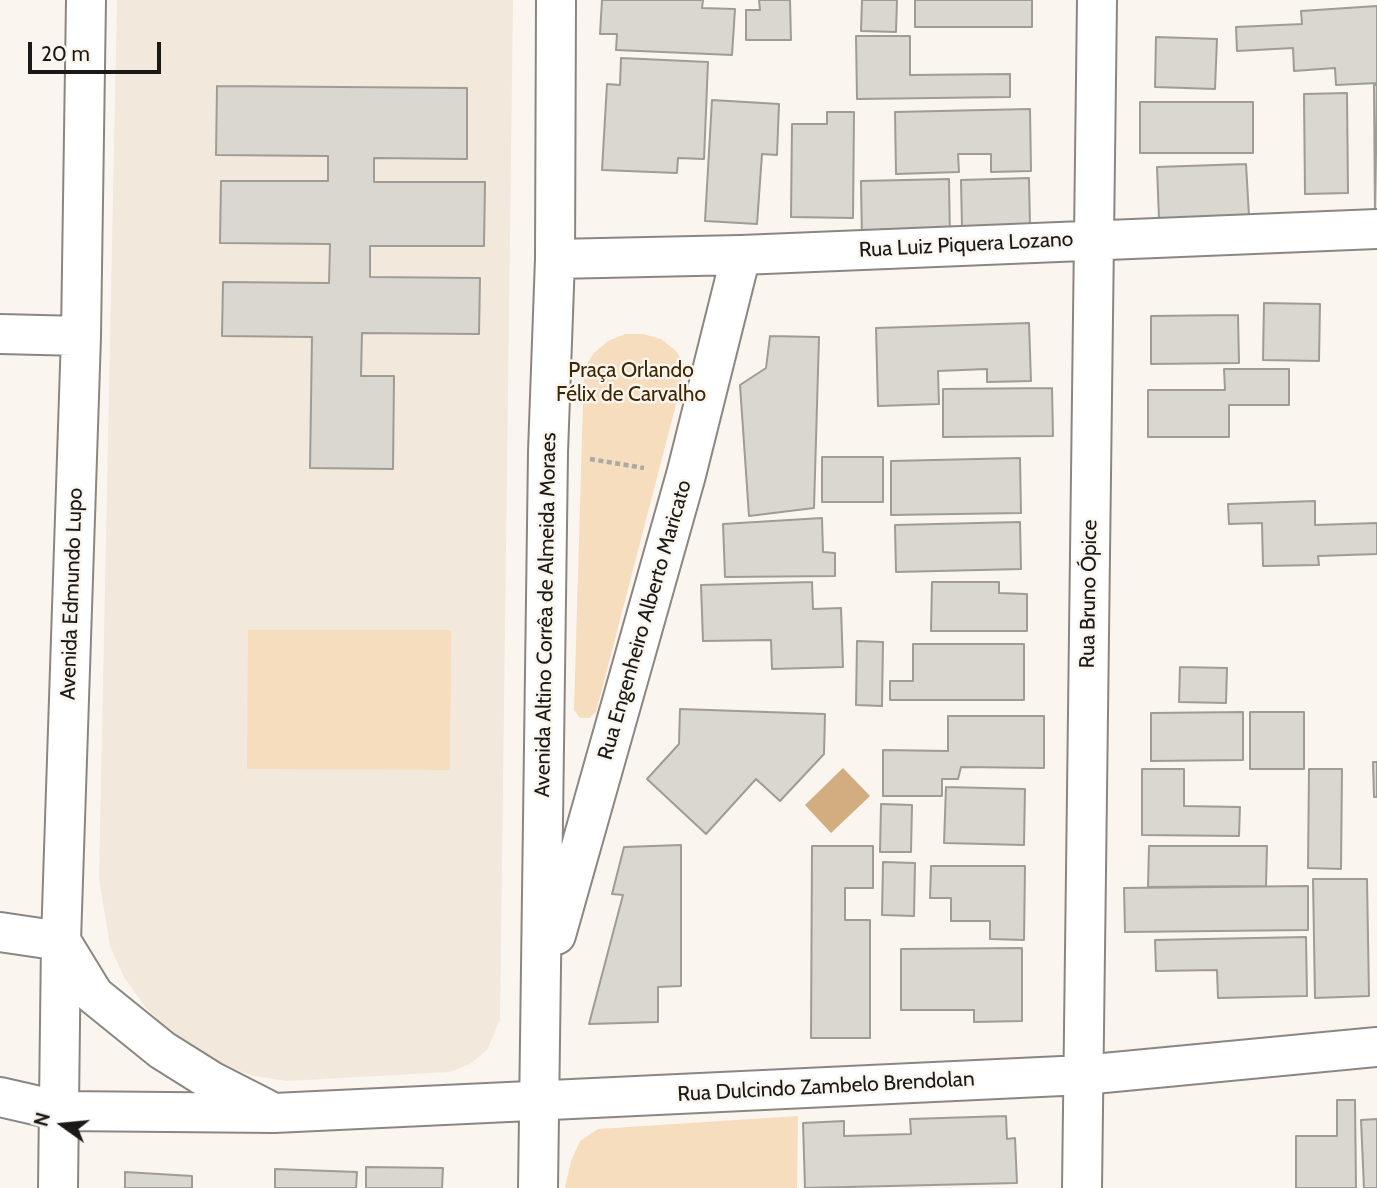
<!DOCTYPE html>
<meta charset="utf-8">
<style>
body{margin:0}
#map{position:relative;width:1377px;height:1188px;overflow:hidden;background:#faf5ef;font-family:Cabin,sans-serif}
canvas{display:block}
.north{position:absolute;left:28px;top:1090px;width:70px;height:70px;-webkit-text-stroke:5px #faf5ef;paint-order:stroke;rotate:285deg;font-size:19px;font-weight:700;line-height:28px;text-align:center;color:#1b1917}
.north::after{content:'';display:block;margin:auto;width:24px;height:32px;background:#1b1917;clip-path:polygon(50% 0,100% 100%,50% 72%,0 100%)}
.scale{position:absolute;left:28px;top:42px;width:133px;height:32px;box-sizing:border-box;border:4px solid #1b1917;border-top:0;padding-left:9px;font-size:21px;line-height:24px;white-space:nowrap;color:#1b1917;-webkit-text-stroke:5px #faf5ef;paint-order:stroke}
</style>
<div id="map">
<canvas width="1377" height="1188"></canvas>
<div class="north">N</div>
<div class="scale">20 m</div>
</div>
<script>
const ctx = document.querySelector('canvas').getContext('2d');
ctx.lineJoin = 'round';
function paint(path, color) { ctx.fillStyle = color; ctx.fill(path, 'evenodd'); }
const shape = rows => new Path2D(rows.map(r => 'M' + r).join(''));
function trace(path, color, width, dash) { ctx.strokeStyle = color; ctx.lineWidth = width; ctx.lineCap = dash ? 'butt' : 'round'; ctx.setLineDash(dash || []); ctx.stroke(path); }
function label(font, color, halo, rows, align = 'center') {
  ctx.font = font + ' Cabin,sans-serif'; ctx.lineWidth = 5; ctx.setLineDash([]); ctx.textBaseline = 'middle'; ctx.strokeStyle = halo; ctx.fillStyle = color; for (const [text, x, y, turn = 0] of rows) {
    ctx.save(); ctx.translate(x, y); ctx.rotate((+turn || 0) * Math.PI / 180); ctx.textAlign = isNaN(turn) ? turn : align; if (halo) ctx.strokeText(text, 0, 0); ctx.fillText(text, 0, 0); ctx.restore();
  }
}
paint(shape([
 [117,0,513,0,500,1020,487,1050,470,1064,450,1072,287,1081,254,1076,222,1065,192,1050,166,1029,143,1004,124,977,110,946,99,879]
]), '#f2e9dc');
paint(shape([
 [625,334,643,334,661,339,675,350,686,366,596,712,589,718,580,718,574,710,584,369,594,353,608,341],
 [248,630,451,630,450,770,247,769],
 [798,1116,797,1188,565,1188,571,1161,580,1141,598,1129]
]), '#f5ddbe');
paint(shape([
 [843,768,870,796,831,833,805,805]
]), '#d1ad7f');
const building = shape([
 [602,0,703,0,702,8,735,9,732,55,616,50,617,34,600,34,602,0],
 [759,0,790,0,791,40,746,40,746,10,760,10,759,0],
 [862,0,897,0,896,32,861,31,862,0],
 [915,0,1032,0,1032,27,915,27,915,0],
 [1377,6,1377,83,1336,85,1335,68,1294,71,1293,48,1237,51,1236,27,1302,24,1301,11,1377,6],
 [856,36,910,36,910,75,1010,74,1010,97,857,99,856,36],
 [1156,37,1217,39,1215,89,1155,87,1156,37],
 [621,58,708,62,704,159,678,158,677,173,602,170,607,84,620,85,621,58],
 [1374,85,1377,85,1375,220,1374,85],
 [217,86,467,88,467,159,374,158,374,182,485,182,484,246,370,246,370,277,480,278,479,334,362,333,361,376,394,376,393,469,310,468,312,337,222,336,223,282,329,283,330,244,220,243,221,181,328,181,328,156,216,155,217,86],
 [1347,93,1348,193,1305,194,1304,94,1347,93],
 [712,100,779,104,777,155,762,154,757,224,705,221,712,100],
 [1140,102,1253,102,1253,153,1140,153,1140,102],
 [1030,109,1031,171,991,172,991,154,958,154,959,172,896,174,895,112,1030,109],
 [827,112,854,112,853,218,791,217,792,124,827,124,827,112],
 [1246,164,1249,216,1159,219,1157,167,1246,164],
 [1029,178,1030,226,962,228,961,180,1029,178],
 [949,179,950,240,862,242,861,181,949,179],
 [1264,303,1320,304,1319,361,1263,360,1264,303],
 [1238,315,1239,363,1151,364,1151,316,1238,315],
 [1029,323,1031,381,987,382,987,369,938,371,939,404,878,406,876,328,1029,323],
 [770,336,819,337,814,508,749,516,740,385,766,368,770,336],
 [1224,369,1289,369,1289,405,1229,405,1229,437,1148,437,1148,390,1225,390,1224,369],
 [1052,388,1053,436,943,437,943,389,1052,388],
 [822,457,883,457,883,502,822,502,822,457],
 [1020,458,1021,513,891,515,891,461,1020,458],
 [1315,501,1315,525,1377,523,1377,554,1318,556,1319,565,1263,566,1262,523,1229,524,1228,504,1315,501],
 [822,518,823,552,835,553,835,576,725,577,723,524,822,518],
 [1020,522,1021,569,896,572,895,525,1020,522],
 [812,582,813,609,841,608,843,667,772,669,771,640,703,641,701,585,812,582],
 [932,582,999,582,999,593,1027,594,1027,631,931,631,932,582],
 [857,641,883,642,882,706,856,705,857,641],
 [913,644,1024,644,1024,700,890,700,890,681,913,681,913,644],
 [1180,667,1227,668,1226,703,1179,702,1180,667],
 [680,709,825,714,824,754,780,801,756,779,706,834,647,779,679,744,680,709],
 [1243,712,1243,760,1151,761,1151,713,1243,712],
 [1250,712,1304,712,1304,769,1250,769,1250,712],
 [948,716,1044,716,1044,768,961,767,958,779,942,779,942,796,883,796,883,750,948,751,948,716],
 [1373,762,1377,762,1377,797,1374,797,1373,762],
 [1142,769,1184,769,1184,806,1240,807,1239,836,1142,835,1142,769],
 [1309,769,1342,769,1341,869,1308,868,1309,769],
 [946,787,1025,789,1024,845,944,843,946,787],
 [881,804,912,805,911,852,880,852,881,804],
 [681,845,681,986,658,987,658,1022,589,1024,623,895,612,894,624,847,681,845],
 [812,846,873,846,873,888,845,888,845,920,870,920,870,1038,811,1038,812,846],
 [1149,846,1267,846,1266,886,1148,887,1149,846],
 [883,862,915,863,914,916,882,915,883,862],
 [931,866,1025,866,1024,940,990,939,990,921,951,921,951,898,930,898,931,866],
 [1313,879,1367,879,1369,996,1315,998,1313,879],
 [1308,886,1308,930,1125,932,1124,888,1308,886],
 [1306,937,1307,996,1218,998,1217,970,1156,971,1155,940,1306,937],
 [1022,948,1022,1021,974,1022,974,1010,901,1010,901,949,1022,948],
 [1337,1100,1355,1100,1356,1188,1296,1188,1296,1136,1337,1136,1337,1100],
 [1006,1116,1007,1139,1015,1138,1017,1183,805,1188,803,1123,844,1121,844,1136,911,1134,910,1119,1006,1116],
 [1377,1119,1377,1188,1364,1188,1361,1120,1377,1119],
 [366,1167,443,1168,442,1188,366,1188,366,1167],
 [275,1169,357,1172,356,1188,275,1188,275,1169],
 [125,1172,192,1176,192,1188,125,1188,125,1172]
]);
paint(building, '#dad6d0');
trace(building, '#9f9b95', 2);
const minor = shape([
 [555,259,741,255,1377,229],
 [0,334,81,336],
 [0,932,61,941,94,995,162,1050,213,1082,266,1109],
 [556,935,686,475,741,255],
 [0,1097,61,1111,274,1113,1083,1075,1377,1047],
 [58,1188,61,941,81,336,86,0],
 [538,1188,548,452,555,259,556,0],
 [1082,1188,1097,0]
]);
trace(minor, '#8b8681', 42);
trace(shape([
 [590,459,644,468]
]), '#aca8a4', 4.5, [5, 3.5]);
trace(minor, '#fff', 38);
label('21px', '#1b1917', '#faf5ef', [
 ["Rua Luiz Piquera Lozano",966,245,-3],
 ["Avenida Edmundo Lupo",72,594,-88],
 ["Rua Bruno Ópice",1089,594,-89],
 ["Avenida Altino Corrêa de Almeida Moraes",546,615,-89],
 ["Rua Engenheiro Alberto Maricato",645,620,-74],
 ["Rua Dulcindo Zambelo Brendolan",826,1087,-3]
]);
label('21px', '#3e2600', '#faf5ef', [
 ["Praça Orlando",631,371],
 ["Félix de Carvalho",631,395]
]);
</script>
